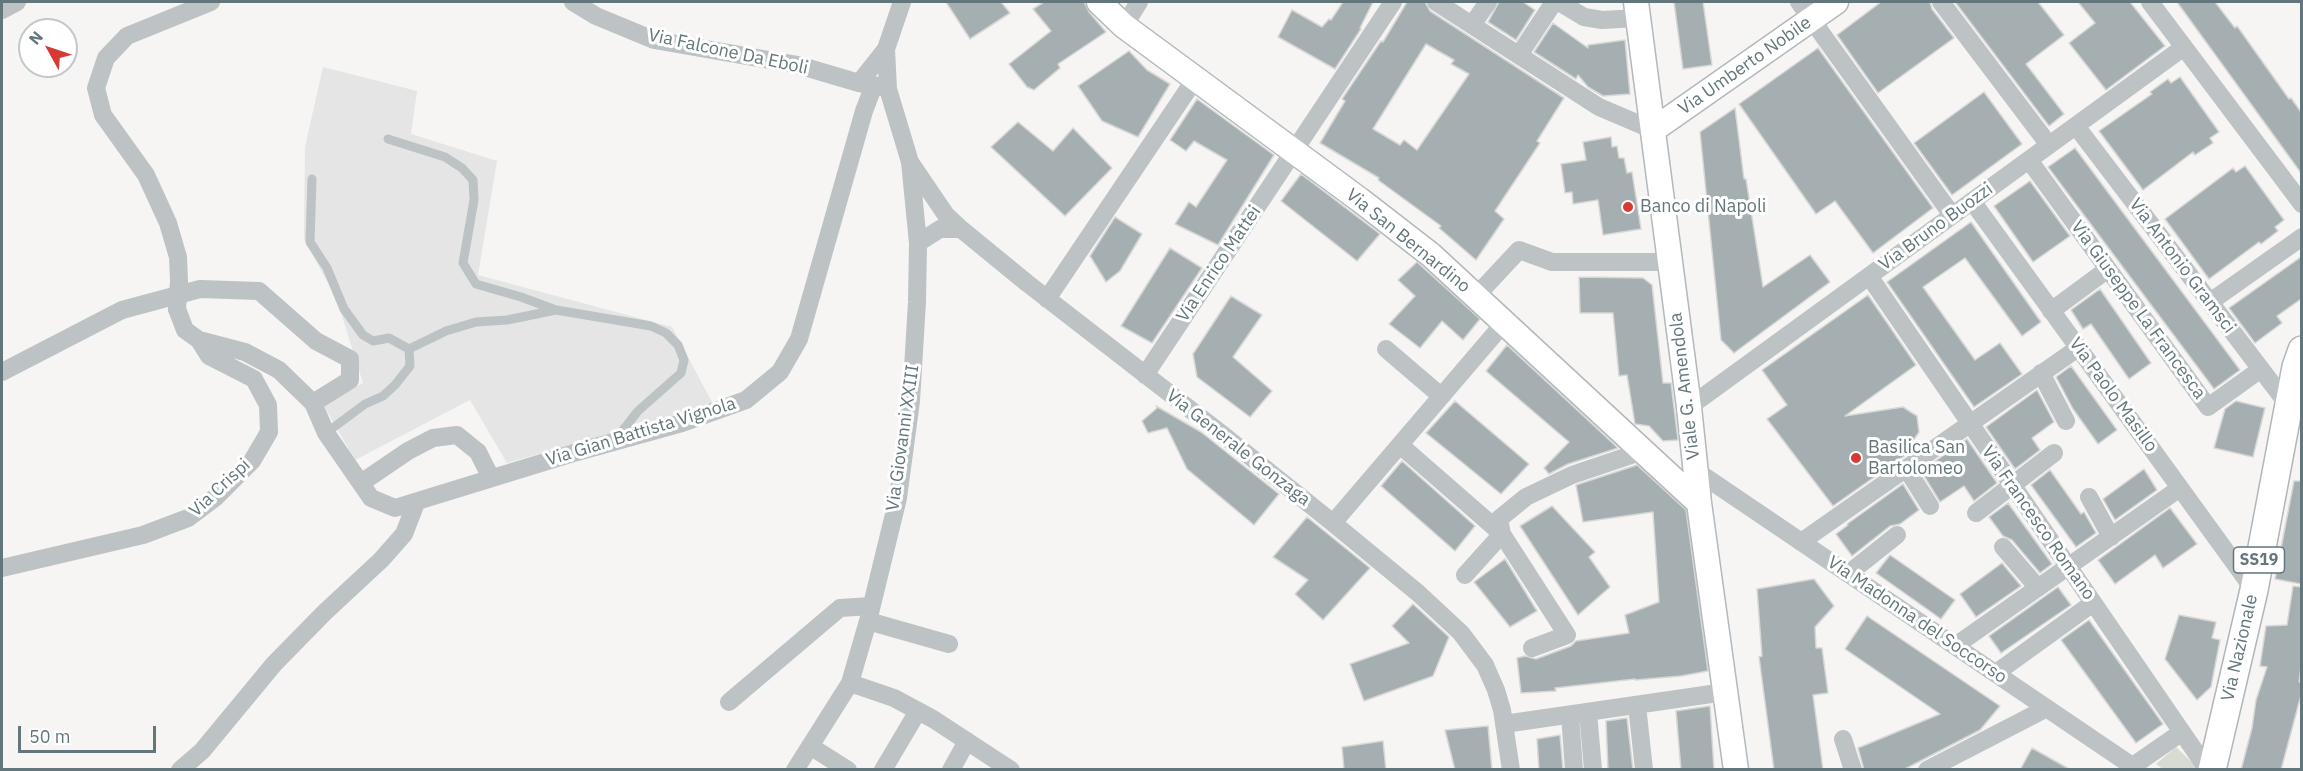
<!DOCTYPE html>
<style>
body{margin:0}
#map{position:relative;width:2303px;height:771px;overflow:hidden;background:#f6f5f3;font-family:"IBM Plex Sans",sans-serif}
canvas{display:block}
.frame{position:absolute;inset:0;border:3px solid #63767c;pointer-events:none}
.north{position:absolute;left:18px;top:18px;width:60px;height:60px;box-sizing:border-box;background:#fff;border:2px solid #c1c8cb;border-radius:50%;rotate:310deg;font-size:16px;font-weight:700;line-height:24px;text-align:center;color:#63767c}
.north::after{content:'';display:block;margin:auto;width:21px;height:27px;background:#d73a32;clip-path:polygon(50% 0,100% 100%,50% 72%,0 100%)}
.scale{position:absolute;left:18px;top:726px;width:138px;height:27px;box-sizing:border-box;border:3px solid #63767c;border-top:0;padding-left:8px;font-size:18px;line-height:21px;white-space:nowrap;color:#63767c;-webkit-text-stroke:4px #fff;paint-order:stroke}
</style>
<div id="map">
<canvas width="2303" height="771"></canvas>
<div class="frame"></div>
<div class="north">N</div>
<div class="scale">50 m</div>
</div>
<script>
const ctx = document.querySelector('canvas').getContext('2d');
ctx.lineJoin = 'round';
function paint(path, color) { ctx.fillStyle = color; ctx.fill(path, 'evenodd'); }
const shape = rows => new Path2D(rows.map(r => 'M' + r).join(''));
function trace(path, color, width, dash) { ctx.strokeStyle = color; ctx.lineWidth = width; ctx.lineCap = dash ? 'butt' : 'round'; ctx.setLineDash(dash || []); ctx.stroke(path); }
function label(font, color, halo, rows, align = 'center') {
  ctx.font = font + ' "IBM Plex Sans",sans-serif'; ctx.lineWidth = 6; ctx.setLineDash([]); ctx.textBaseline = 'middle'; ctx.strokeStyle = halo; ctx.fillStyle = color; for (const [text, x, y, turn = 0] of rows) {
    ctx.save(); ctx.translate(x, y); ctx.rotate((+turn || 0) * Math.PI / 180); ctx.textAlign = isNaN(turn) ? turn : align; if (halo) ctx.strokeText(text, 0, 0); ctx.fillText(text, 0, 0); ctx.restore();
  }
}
paint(shape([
 [323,67,417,91,411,134,497,161,478,275,672,327,713,404,507,463,470,400,355,460,323,404,363,383,337,300,304,239,305,147]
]), '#e4e5e4');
paint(shape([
 [2176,747,2199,769,2163,769,2156,764]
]), '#d7dbd2');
const building = shape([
 [946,2,1001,2,1010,13,970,39,946,2],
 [1044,2,1084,2,1089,12,1106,32,1058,64,1060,68,1034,90,1027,87,1009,64,1051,31,1033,9,1044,2],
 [1343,2,1373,2,1360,28,1361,29,1335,69,1278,37,1292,10,1322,27,1329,19,1331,20,1343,2],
 [1407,2,1425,2,1430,11,1564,98,1537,141,1540,143,1495,211,1504,219,1476,260,1439,228,1441,226,1378,180,1379,178,1320,143,1345,101,1342,99,1381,41,1383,42,1407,2],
 [1426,44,1454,60,1451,64,1469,74,1417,150,1404,140,1400,145,1373,129,1426,44],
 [1499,2,1523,2,1535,10,1516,40,1488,22,1499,2],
 [1674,2,1703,2,1712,65,1683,69,1674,2],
 [1881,2,1930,2,1932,9,1954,38,1878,93,1837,35,1881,2],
 [1955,2,2038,2,2064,35,2026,64,2064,114,2049,126,1955,2],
 [2078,2,2130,2,2165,46,2106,90,2069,43,2095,23,2078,2],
 [2177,2,2215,2,2235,28,2237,26,2289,99,2291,98,2301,112,2301,173,2177,2],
 [1553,23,1588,48,1588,45,1625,40,1630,94,1603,96,1588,87,1578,75,1576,79,1534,52,1553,23],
 [1818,48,1933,208,1873,253,1835,201,1816,214,1739,104,1818,48],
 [1129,51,1147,70,1170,84,1138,137,1102,121,1078,86,1129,51],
 [2180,77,2219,132,2210,138,2213,143,2195,155,2193,152,2143,190,2099,131,2152,94,2150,92,2168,79,2171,83,2180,77],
 [1984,92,2022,144,1952,195,1914,143,1984,92],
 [1197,99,1274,155,1218,245,1175,224,1189,202,1196,207,1227,160,1194,141,1186,151,1170,140,1197,99],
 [1735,108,1744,179,1746,179,1763,287,1810,255,1830,282,1734,353,1721,340,1700,132,1735,108],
 [1018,122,1053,151,1073,128,1112,168,1065,216,991,147,1018,122],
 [1611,137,1612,147,1617,146,1619,158,1624,158,1627,173,1632,172,1641,229,1603,235,1598,200,1573,204,1572,192,1565,193,1561,164,1586,160,1583,142,1611,137],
 [2075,148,2240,370,2214,389,2048,167,2075,148],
 [2245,166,2284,220,2275,227,2278,231,2261,244,2259,242,2209,279,2165,219,2233,168,2236,172,2245,166],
 [1301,174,1380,234,1357,261,1281,201,1301,174],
 [2030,181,2070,236,2033,262,1994,206,2030,181],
 [1115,217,1142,234,1120,271,1106,282,1090,256,1115,217],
 [1971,222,2041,322,2022,336,1965,258,1923,287,1975,360,2000,343,2022,374,1974,407,1887,282,1971,222],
 [1170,248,1202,268,1152,343,1121,326,1170,248],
 [2301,257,2301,299,2277,316,2282,323,2255,343,2229,308,2301,257],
 [1417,262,1480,319,1463,340,1442,321,1420,348,1389,324,1415,296,1398,280,1417,262],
 [1579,277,1643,278,1652,285,1663,383,1671,383,1678,440,1663,441,1649,426,1635,424,1627,375,1619,376,1613,313,1580,313,1579,277],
 [2100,289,2151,363,2129,379,2091,324,2083,329,2071,310,2100,289],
 [1868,295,1916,365,1845,416,1903,407,1917,416,1919,432,1908,448,1910,452,1833,506,1767,419,1787,405,1762,370,1868,295],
 [1231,296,1262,315,1233,357,1272,391,1250,417,1197,377,1193,354,1231,296],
 [1507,345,1618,448,1568,464,1549,474,1544,468,1569,442,1486,371,1507,345],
 [2071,366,2117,430,2098,444,2073,409,2056,377,2071,366],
 [2037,390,2054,422,2032,438,2040,450,2015,469,1986,427,2037,390],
 [1455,401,1529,464,1501,494,1426,433,1455,401],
 [2236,401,2265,408,2253,457,2214,448,2225,409,2236,401],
 [1156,406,1201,432,1279,494,1254,525,1187,469,1167,428,1148,433,1142,421,1157,408,1156,406],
 [1967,439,1997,483,1974,501,1964,486,1940,502,1921,471,1967,439],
 [1402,461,1475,526,1455,551,1381,486,1402,461],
 [1637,465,1686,510,1708,671,1681,676,1635,680,1635,679,1555,688,1556,691,1521,693,1517,658,1525,656,1536,659,1571,646,1576,641,1629,633,1625,615,1659,602,1653,512,1583,522,1576,485,1637,465],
 [2144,469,2157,490,2115,520,2103,499,2144,469],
 [2050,470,2081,514,2084,512,2096,533,2076,547,2031,485,2050,470],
 [2294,481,2301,481,2301,584,2275,579,2294,481],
 [1903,484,1919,510,1900,524,1890,526,1852,556,1836,534,1848,525,1847,524,1903,484],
 [2008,503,2052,564,2040,573,2012,540,2003,536,1989,517,2008,503],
 [1552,506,1595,552,1589,557,1610,587,1578,615,1520,526,1552,506],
 [2170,508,2197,544,2163,568,2155,555,2115,584,2098,560,2170,508],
 [1307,517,1370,568,1323,620,1295,594,1308,580,1273,557,1307,517],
 [1890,555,1955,600,1941,619,1876,573,1890,555],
 [1505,559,1537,611,1510,627,1474,582,1505,559],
 [2002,563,2021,586,1976,617,1960,594,2002,563],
 [1814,579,1834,606,1815,627,1816,648,1822,648,1828,693,1813,695,1823,770,1774,770,1759,657,1762,656,1757,589,1814,579],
 [2293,586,2301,587,2301,667,2299,682,2301,682,2301,695,2281,770,2241,770,2252,728,2256,700,2267,667,2260,666,2266,626,2287,625,2293,586],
 [2058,587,2071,605,2001,653,1989,636,2058,587],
 [1413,604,1449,637,1433,676,1364,701,1350,664,1409,643,1392,626,1413,604],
 [2179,615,2216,622,2212,638,2220,640,2211,687,2197,700,2165,659,2179,615],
 [1867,616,2000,706,1980,730,1903,770,1864,770,1858,748,1940,714,1845,649,1867,616],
 [2089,620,2163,724,2136,743,2061,640,2089,620],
 [1710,706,1714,770,1681,770,1676,711,1710,706],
 [1627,718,1633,770,1608,770,1606,721,1627,718],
 [1488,726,1492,770,1455,770,1445,730,1488,726],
 [1560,735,1563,770,1539,770,1537,739,1560,735],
 [1383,741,1386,770,1344,770,1342,747,1383,741],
 [2032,748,2071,770,2020,770,2032,748]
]);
paint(building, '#a5afb2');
trace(building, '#d7d7d5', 1.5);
const secondary = shape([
 [1099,2,1124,26,1360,200,1431,255,1699,503],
 [1636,2,1689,407,1699,503,1736,770],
 [1653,130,1836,2]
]);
const primary = shape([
 [2212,770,2254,590,2296,367,2302,350]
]);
trace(secondary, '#b2b8bb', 27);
trace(primary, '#b0b6b9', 30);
trace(shape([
 [388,139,445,157,462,168,473,180,474,200,463,263,476,284,521,297,556,310],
 [312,179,310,242,327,268,344,309,363,335,373,341,389,338,409,349],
 [326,433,365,404,383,396,395,385,410,366,409,349,446,331,476,322,507,320,556,310,651,326,666,333,678,345,684,360,681,373,638,411,616,439]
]), '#bdc2c4', 9);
trace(shape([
 [573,2,596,16,654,40,798,65,859,83,883,87],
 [1436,2,1599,107,1653,130],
 [1559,2,1584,17,1602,20,1638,18],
 [1799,2,1952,215],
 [1941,2,2049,145],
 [2150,2,2302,204],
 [2,10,17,2],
 [1472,25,1488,2],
 [1124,26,1139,2],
 [1519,55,1554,2],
 [859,83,886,49],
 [2076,126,2289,406,2302,411],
 [2029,160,2208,407,2261,369],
 [910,162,946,215,961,229,1027,283,1222,434,1333,523,1418,593,1461,633,1485,665,1496,690,1502,710,1511,770],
 [1972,201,2254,590],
 [918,243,940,229,961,229],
 [1869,276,2208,770],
 [179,281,178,257,168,223,146,175,103,115,96,88,106,58,127,36,211,2],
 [1476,296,1519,250,1552,262,1670,262],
 [1047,299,1195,79],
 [2210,302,2302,237],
 [177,309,185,330,199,340,245,352,279,370,313,403,326,433,371,498,395,508,577,452,682,423,746,400,780,372,799,339,864,111,874,85],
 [2051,311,2108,269],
 [1386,349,1441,396],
 [2,372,122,310,200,289,259,291,316,341,350,359,350,380,313,403],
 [2041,373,2066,421],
 [1145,375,1393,2],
 [1689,407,2184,47],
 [1400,445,1502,534,1567,635,1532,648],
 [1906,468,1930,506],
 [1695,470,2138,770],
 [361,483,408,451,433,438,457,435,478,452,491,478],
 [2089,497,2111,537],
 [1976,513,2054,453],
 [1333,523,1504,323],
 [1801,542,2078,348],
 [2003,547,2038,588],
 [2,568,143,535,188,518,216,497,252,461,269,432,268,405,254,379,209,356,199,340],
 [1848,574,1897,535],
 [1465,575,1502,534,1499,519,1526,497,1572,475,1643,451],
 [868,621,949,644],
 [1955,646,2180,488],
 [1996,673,2093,603],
 [850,683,894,698,933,719,1011,770],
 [729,702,840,608,871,606],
 [1637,705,1644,770],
 [1588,712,1593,770],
 [1570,715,1574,770],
 [1504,724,1725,692],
 [1843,739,1853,770],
 [810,746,848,770],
 [2133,766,2182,732],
 [180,770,202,751,274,664,325,612,381,560,404,534,416,503],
 [795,770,850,683,868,621,898,498,911,401,917,302,918,243,910,162,888,89,886,49,902,2],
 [883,770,918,711],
 [951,770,967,741],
 [1927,770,2047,708]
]), '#bdc2c4', 18);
trace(secondary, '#fff', 24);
trace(primary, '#fff', 27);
trace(shape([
 [177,309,179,281]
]), '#bdc2c4', 18);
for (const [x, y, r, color] of [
 [1628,207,6,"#d73a32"],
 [1856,458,6,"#d73a32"]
]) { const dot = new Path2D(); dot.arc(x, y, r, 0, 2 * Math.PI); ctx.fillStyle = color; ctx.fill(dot); trace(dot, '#fff', 2); }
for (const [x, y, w] of [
 [2259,560,51]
]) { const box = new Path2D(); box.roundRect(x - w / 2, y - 13, w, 26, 4.5); ctx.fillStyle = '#fff'; ctx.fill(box); trace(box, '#63767c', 1.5); }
label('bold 16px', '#63767c', null, [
 ["SS19",2259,560]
]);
label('18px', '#63767c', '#fff', [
 ["Via Falcone Da Eboli",728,52,12],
 ["Via Umberto Nobile",1745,66,-35],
 ["Via Bruno Buozzi",1936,227,-36],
 ["Via San Bernardino",1408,241,39],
 ["Via Enrico Mattei",1219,264,-56],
 ["Via Antonio Gramsci",2182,266,53],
 ["Via Giuseppe La Francesca",2138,310,54],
 ["Viale G. Amendola",1685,386,-97],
 ["Via Paolo Masillo",2113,395,54],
 ["Via Gian Battista Vignola",641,432,-17],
 ["Via Giovanni XXIII",903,438,-82],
 ["Via Generale Gonzaga",1238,448,38],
 ["Via Crispi",220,488,-43],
 ["Via Francesco Romano",2038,523,55],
 ["Via Madonna del Soccorso",1917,620,34],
 ["Via Nazionale",2240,648,-77]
]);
label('18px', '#63767c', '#fff', [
 ["Banco di Napoli",1640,207],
 ["Basilica San",1868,448],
 ["Bartolomeo",1868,469]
], 'left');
</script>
